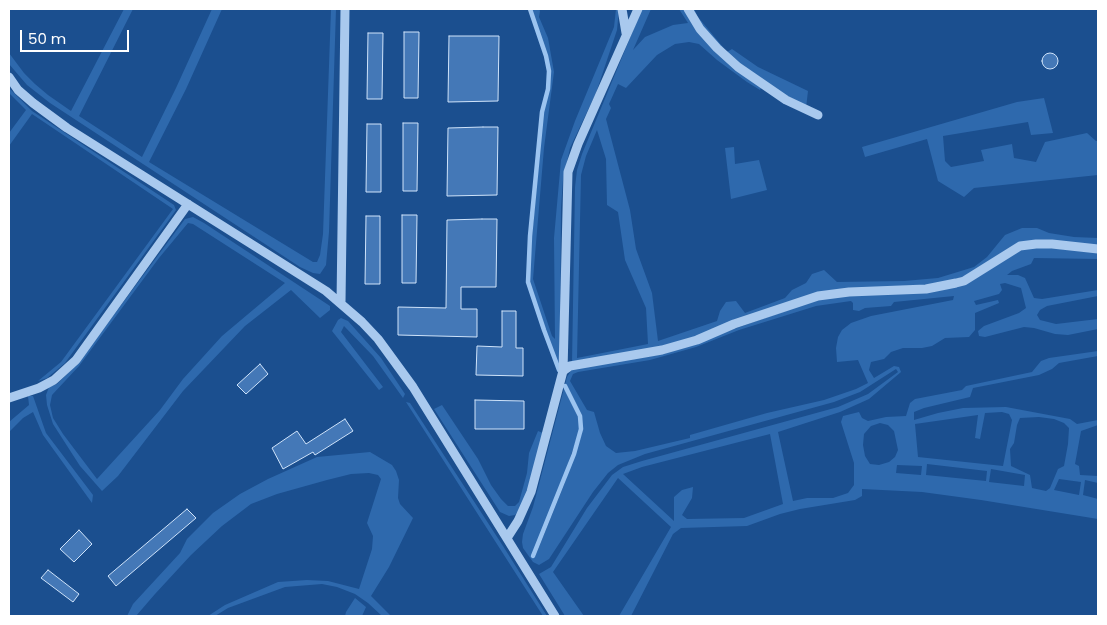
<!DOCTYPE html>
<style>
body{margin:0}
#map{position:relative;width:1107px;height:625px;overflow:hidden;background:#1b4f8f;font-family:Poppins,sans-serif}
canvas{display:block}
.frame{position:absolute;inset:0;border:10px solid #fff;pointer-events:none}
.scale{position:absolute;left:20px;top:30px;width:109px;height:22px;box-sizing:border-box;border:2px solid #fff;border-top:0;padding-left:6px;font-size:15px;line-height:18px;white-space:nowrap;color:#fff;-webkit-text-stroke:4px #1b4f8f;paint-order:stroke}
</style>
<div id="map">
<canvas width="1107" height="625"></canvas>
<div class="frame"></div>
<div class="scale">50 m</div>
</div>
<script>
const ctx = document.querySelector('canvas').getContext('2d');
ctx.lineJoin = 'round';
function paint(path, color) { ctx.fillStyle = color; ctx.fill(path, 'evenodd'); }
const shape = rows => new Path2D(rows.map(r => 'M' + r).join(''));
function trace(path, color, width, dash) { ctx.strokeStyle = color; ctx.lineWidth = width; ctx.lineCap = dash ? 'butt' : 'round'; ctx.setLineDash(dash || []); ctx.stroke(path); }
paint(shape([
 [124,9,133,9,79,116,142,157,176,88,212,9,222,9,186,89,149,162,313,262,317,262,320,255,323,234,331,9,336,9,329,232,326,265,320,274,313,273,300,267,50,103,27,85,9,64,9,53,24,73,35,84,48,95,71,111],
 [531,9,539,9,540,11,539,17,548,38,554,72,544,148,533,279,552,336,555,339,554,238,561,160,575,121,614,27,616,9,619,9,617,30,596,93,570,148,563,180,561,208,560,370,545,329,529,281,532,236,543,112,548,89,550,71,547,56],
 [642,9,651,9,633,50,645,37,673,25,688,23,679,9,686,9,700,30,762,86,760,90,747,82,717,60,699,44,689,42,675,44,657,55,626,88,618,84,609,104,611,108,606,119,630,210,636,249,652,293,658,341,717,321,720,311,726,302,736,301,745,313,785,298,792,290,806,283,812,274,824,270,837,282,904,281,938,278,974,267,987,257,1005,235,1022,228,1037,228,1049,233,1074,237,1098,238,1098,246,1038,241,968,275,941,284,850,289,665,347,572,363,575,187,577,170,582,154],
 [597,130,606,159,607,205,618,212,625,260,646,308,648,344,577,358,581,175,586,156],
 [690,9,694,9,698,17,727,52,732,49,758,67,808,91,806,108,787,98,717,48],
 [9,88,32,111,174,205,176,210,65,363,47,378,38,381,61,362,173,209,32,114,9,146,9,133,26,110,9,93],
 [1044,98,1053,133,1031,135,1028,122,943,136,945,161,951,167,984,161,981,150,1012,144,1014,158,1036,162,1045,142,1087,133,1096,141,1098,141,1098,175,974,188,964,197,938,181,927,139,865,157,862,147,1017,102],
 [734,147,735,164,759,160,767,190,731,199,725,148],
 [193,217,204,223,330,306,330,310,320,318,291,290,245,326,183,391,118,476,102,491,80,466,53,424,47,405,46,395,49,387,57,384,78,363,185,219],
 [188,223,193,224,285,283,222,336,183,379,160,410,97,479,63,434,53,418,50,405,52,395,79,366,159,258],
 [1036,247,1098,252,1098,259,1034,258,1031,264,1012,271,1007,275,1018,275,1025,278,1034,298,1042,299,1098,290,1098,296,1047,306,1040,310,1037,315,1040,320,1056,324,1098,319,1098,329,1068,335,1055,334,1034,328,1024,327,985,337,979,336,978,331,984,326,1019,313,1026,308,1021,288,1005,283,1000,284,1002,290,999,294,974,301,976,305,998,300,999,303,975,313,975,330,969,337,945,338,932,346,922,348,903,348,891,352,884,359,871,362,869,370,874,378,894,366,899,367,901,372,869,399,840,412,778,432,793,501,807,498,833,498,848,493,854,485,854,463,841,422,843,416,859,412,862,418,868,421,886,417,906,416,910,403,915,399,962,390,966,386,1032,372,1041,361,1049,358,1098,351,1098,356,1059,363,1052,369,1039,375,973,388,970,397,924,408,914,412,914,420,938,413,963,408,1006,407,1070,419,1077,424,1098,420,1098,425,1081,431,1075,464,1079,466,1080,475,1098,476,1098,483,1085,480,1083,495,1098,499,1098,519,981,500,922,492,862,489,862,496,855,500,800,509,780,514,747,526,681,528,673,534,631,616,619,616,671,527,618,478,553,572,584,616,565,616,539,574,551,567,587,508,612,475,623,467,642,461,838,407,868,394,898,372,896,369,860,392,834,402,645,454,618,465,608,473,593,492,549,559,539,565,533,562,523,548,522,542,523,534,533,507,567,377,572,369,663,354,819,299,833,297,946,289,1021,249],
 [954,296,953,300,871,316,851,323,842,330,838,337,836,348,837,362,858,360,868,383,856,389,824,400,767,413,690,435,690,438,635,451,616,453,606,446,600,433,594,412,587,410,570,381,573,374,578,372,650,360,696,347,739,330,816,306,851,301,853,303,853,310,859,311,865,308,891,306,894,302],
 [567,386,582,415,582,433,564,485,535,557,532,557,561,484,579,432,579,419,565,390],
 [1002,412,1009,414,1012,420,1003,466,918,457,915,424,978,415,975,438,980,439,985,413],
 [1039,417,1054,419,1064,423,1069,428,1068,444,1064,466,1058,469,1050,488,1046,491,1032,488,1030,475,1011,466,1010,449,1014,443,1017,425,1020,418],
 [880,423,888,425,894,431,898,450,895,457,889,462,879,465,870,464,865,456,863,445,864,434,871,426],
 [770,434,783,504,744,518,687,519,682,515,692,498,693,487,682,490,674,497,674,521,623,474,642,467],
 [927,464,987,471,986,481,926,475],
 [897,465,922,466,921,475,896,473],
 [991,469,1025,475,1024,486,989,482],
 [1059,479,1081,482,1079,495,1054,490],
 [341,318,348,321,381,358,405,394,403,398,373,356,344,326,341,332,383,387,379,390,332,331,338,320],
 [28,396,33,396,46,433,93,495,92,503,43,435,33,412,23,418,9,432,9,422,29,405],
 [406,402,410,403,503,546,547,616,543,616],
 [442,405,478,459,491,485,501,499,508,506,515,506,519,502,527,473,529,453,538,431,543,433,532,478,520,510,515,515,509,516,500,512,434,409],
 [370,452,392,465,396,471,399,480,398,498,400,504,413,518,389,567,371,596,391,616,382,616,368,603,355,594,337,587,322,584,285,587,228,608,215,616,208,616,225,605,278,582,307,580,328,581,359,589,372,549,373,536,367,523,381,479,378,475,369,473,351,474,327,480,277,494,251,504,222,526,191,555,155,594,136,616,127,616,133,604,180,553,187,539,213,513,240,494,268,479,317,457],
 [355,598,366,607,362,616,345,616,346,612]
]), '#2e69ad');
trace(shape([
 [530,9,546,56,549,71,548,89,542,112,530,236,528,282,544,330,559,370],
 [533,556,574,454,581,429,580,416,565,386]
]), '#9cc4f0', 4.5);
const building = shape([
 [404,32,419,32,418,98,404,98,404,32],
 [368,33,383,33,382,99,367,99,368,33],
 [449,36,499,36,498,101,448,102,449,36],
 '1042 61a8 8 0 1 1 16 0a8 8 0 1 1-16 0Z',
 [403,123,418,123,417,191,403,191,403,123],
 [367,124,381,124,381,192,366,192,367,124],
 [483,127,498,127,497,195,447,196,448,128,483,127],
 [402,215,417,215,416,283,402,283,402,215],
 [366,216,380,216,380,284,365,284,366,216],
 [482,219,497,219,496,287,461,287,461,309,477,309,477,337,398,335,398,307,446,308,447,220,482,219],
 [502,311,516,311,516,348,523,348,523,376,476,375,477,346,502,347,502,311],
 [260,364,268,374,246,394,237,385,260,364],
 [475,400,524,401,524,429,475,429,475,400],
 [345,419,353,431,315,455,313,452,283,469,272,448,297,431,306,444,345,419],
 [187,509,196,518,116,586,108,576,187,509],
 [79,530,92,544,74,562,60,549,79,530],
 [48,570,79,594,73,602,41,578,48,570]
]);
paint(building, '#4478b7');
trace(building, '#cfe3fa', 1);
trace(shape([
 [622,9,626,33],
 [688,9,700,29,717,48,738,67,786,100,818,115],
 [9,77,18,90,33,103,67,128,326,291,362,322,378,339,413,387,555,616],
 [341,302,345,9],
 [563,371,570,366,662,350,697,340,734,324,818,296,849,292,926,289,956,283,964,281,1020,246,1036,244,1052,244,1098,249],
 [9,398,39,388,54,380,76,360,188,204],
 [507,538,518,521,531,492,563,371,568,172,578,144,638,9]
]), '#a9c9ee', 9);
</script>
